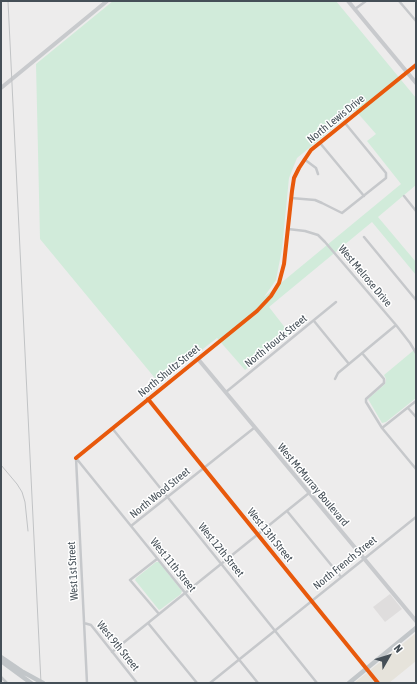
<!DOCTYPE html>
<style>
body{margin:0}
#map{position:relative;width:417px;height:684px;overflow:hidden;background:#edecec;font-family:"Asap Condensed",sans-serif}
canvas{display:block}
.frame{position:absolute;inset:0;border:2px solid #454f57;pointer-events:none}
.north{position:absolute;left:369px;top:636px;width:40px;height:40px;-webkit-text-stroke:3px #fff;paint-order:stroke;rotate:51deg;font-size:11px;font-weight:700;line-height:16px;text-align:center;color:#454f57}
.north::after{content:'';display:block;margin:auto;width:14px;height:18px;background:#454f57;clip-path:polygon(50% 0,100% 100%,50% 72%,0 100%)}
</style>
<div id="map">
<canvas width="417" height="684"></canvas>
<div class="frame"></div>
<div class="north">N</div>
</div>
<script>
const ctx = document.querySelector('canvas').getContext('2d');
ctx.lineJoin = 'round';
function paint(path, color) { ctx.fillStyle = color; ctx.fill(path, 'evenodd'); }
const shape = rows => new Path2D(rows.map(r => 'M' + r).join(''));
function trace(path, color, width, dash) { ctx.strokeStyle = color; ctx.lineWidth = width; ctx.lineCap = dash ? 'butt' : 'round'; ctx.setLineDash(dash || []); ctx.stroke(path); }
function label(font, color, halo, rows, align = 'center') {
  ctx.font = font + ' "Asap Condensed",sans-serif'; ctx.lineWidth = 3; ctx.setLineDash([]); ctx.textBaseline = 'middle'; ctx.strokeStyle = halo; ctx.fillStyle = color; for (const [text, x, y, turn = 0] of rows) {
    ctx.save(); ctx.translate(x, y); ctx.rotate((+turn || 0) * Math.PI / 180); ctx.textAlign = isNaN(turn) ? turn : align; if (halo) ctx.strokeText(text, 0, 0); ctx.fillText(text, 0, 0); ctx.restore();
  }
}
paint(shape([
 [416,633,416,661,389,683,354,683]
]), '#e6e3db');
paint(shape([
 [390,594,402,609,385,622,373,607]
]), '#dfdddd');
paint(shape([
 [113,1,336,1,416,98,416,185,378,217,416,262,416,275,372,222,269,307,290,334,245,370,217,338,159,383,40,239,36,64],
 [355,110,376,134,367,141,401,184,264,297,276,280,282,249,289,178,297,158],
 [414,350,416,354,416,398,386,422,382,423,368,399,385,384,386,379,384,375],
 [156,562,159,562,182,591,181,594,161,609,159,610,135,580,136,578]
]), '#d1ebda');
trace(shape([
 [399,1,416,21],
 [355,9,366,1],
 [320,143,364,196],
 [304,159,316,168,318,174],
 [404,196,416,211],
 [291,198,315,200,322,203,342,213,386,178,386,173,345,123],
 [288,229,305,231,318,235,325,242,396,325,410,343,416,353],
 [364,237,416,300],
 [314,321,349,364],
 [362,353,384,379,384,383,366,399,366,402,382,428,416,469],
 [335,379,338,373,396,325],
 [226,392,336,302],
 [148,399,378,683],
 [408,408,416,417],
 [112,428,317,683],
 [382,428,416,401],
 [76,458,257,311,271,296,279,283,284,264,292,191,294,178,299,168,311,150,416,65],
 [76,458,258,683],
 [76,458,87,683],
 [287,511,341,577],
 [131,526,254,428],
 [157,559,130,580,159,614],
 [84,623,91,625,137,683],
 [148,623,197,683],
 [112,652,309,493],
 [1,677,7,683],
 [210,683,416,517]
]), '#c6c8cb', 2.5);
trace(shape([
 [348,1,416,83],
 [1,88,107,1],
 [198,359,416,621]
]), '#c8cacd', 4);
trace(shape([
 [1,657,23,672,43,683],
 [1,661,31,683],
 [349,683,416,628]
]), '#c2c6c9', 4.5);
trace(shape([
 [8,1,41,683],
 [1,465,17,484,22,492,25,502,28,531]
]), '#c1c3c5', 1);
trace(shape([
 [148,399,378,683],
 [76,458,257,311,271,296,279,283,284,264,292,191,294,178,299,168,311,150,416,65]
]), '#e8590c', 4);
label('11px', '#454f57', '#fff', [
 ["North Lewis Drive",336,119,-39],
 ["West Melrose Drive",365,276,50],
 ["North Houck Street",276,341,-39],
 ["North Shultz Street",169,371,-39],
 ["West McMurray Boulevard",313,485,50],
 ["North Wood Street",160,493,-39],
 ["West 13th Street",270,535,51],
 ["West 12th Street",221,550,51],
 ["North French Street",345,563,-39],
 ["West 11th Street",173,565,51],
 ["West 1st Street",73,571,-93],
 ["West 9th Street",118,646,51]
]);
</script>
